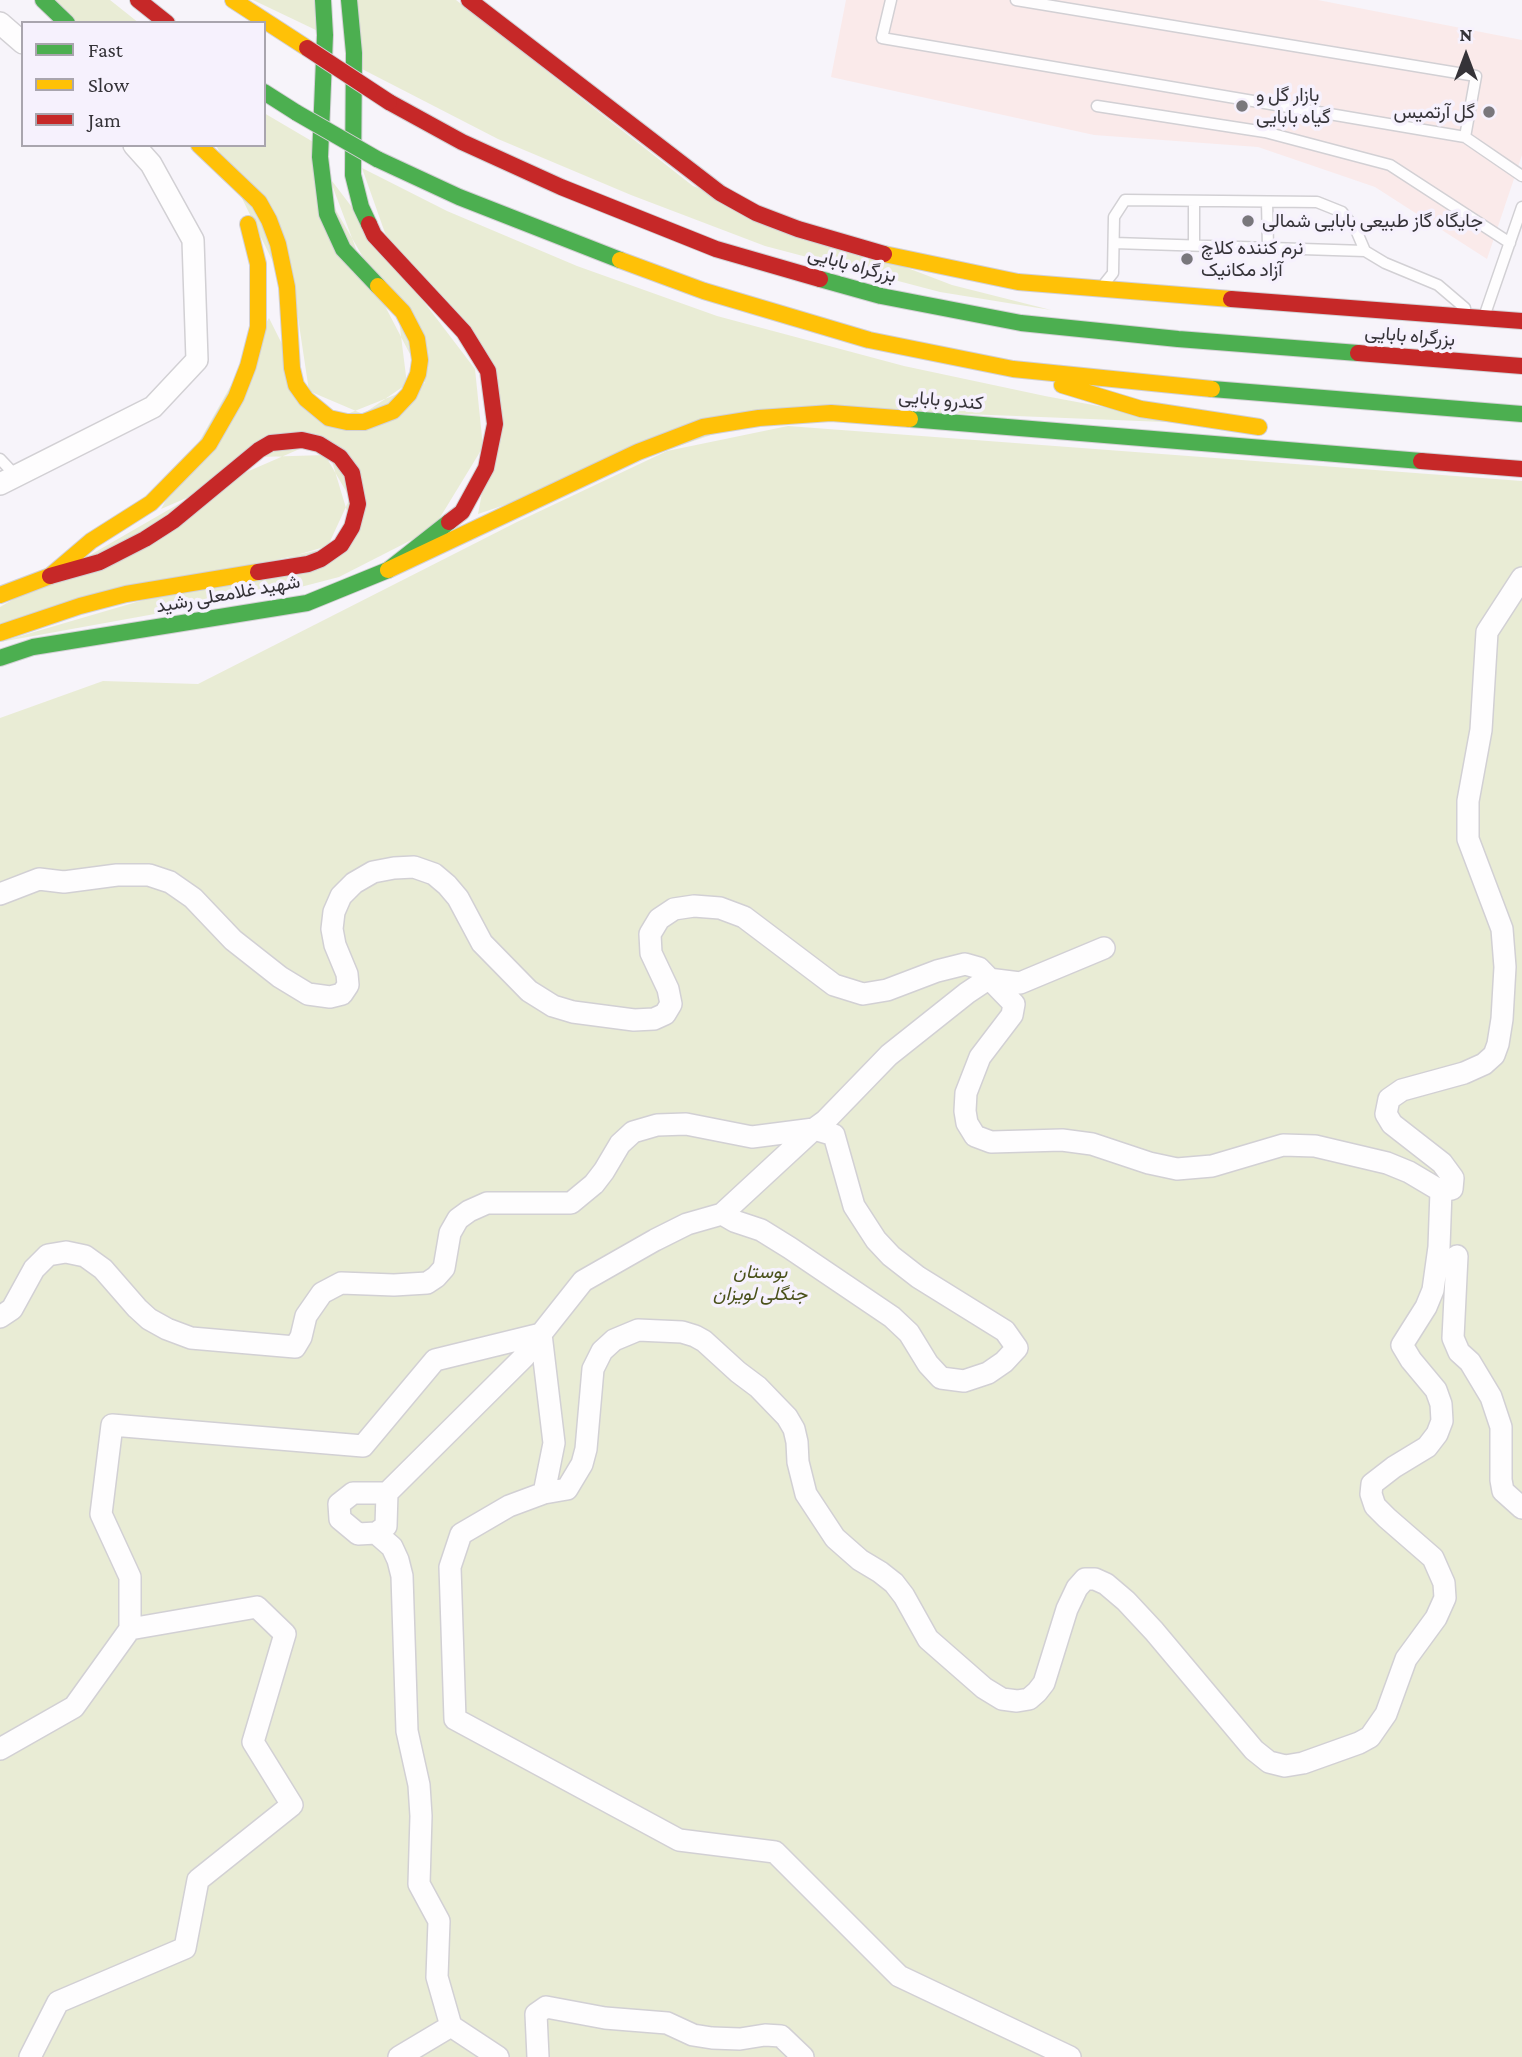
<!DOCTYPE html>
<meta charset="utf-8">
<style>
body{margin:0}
#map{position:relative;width:1522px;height:2057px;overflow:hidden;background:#f7f4fa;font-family:"Crimson Pro",serif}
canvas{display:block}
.legend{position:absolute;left:21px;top:21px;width:245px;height:126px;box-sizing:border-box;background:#f6f1fd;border:2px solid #a9a5ae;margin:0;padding:9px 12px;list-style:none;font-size:21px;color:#353338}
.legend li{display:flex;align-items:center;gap:14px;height:35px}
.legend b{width:35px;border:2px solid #a9a5ae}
.north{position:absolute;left:1431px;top:21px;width:70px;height:70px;-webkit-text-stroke:5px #f6f1fd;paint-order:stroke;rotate:0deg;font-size:19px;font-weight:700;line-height:28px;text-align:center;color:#353338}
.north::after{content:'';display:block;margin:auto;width:24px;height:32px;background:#353338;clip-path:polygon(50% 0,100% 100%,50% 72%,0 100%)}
</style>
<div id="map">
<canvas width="1522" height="2057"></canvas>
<ul class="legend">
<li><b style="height:9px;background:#4caf50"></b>Fast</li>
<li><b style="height:9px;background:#ffc107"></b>Slow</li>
<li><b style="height:9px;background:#c62828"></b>Jam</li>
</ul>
<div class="north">N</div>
</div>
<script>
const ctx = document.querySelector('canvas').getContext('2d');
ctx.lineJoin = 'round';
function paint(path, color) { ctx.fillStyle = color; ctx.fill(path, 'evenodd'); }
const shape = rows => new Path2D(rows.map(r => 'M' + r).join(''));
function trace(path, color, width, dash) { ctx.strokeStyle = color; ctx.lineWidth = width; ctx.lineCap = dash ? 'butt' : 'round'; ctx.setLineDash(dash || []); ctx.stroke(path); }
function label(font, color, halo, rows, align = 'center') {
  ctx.font = font + ' "Crimson Pro",Vazirmatn,serif'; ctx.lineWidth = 7; ctx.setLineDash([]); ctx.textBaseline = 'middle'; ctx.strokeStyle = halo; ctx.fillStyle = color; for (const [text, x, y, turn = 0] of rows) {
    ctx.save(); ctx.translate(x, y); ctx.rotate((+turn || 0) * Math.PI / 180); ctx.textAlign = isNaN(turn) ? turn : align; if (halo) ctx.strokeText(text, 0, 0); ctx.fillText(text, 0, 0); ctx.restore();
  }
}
paint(shape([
 [846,0,1318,0,1522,40,1522,155,1487,259,1375,187,1258,147,1094,135,831,77]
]), '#faeaea');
paint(shape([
 [53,0,110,0,139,23,78,23],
 [253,0,318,0,320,32],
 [357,0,456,0,693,186,952,285,1051,310,940,292,765,246,631,195,498,139,362,69],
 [264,113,315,143,314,172,399,320,407,384,363,414,309,391,297,311,216,145,264,145],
 [362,168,447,211,577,266,717,316,904,366,1045,396,1189,423,794,407,478,514,500,396,385,233],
 [329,177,475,369,483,447,433,529,339,577,293,589,0,642,355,538,325,438,161,509,269,318,322,424,425,383,358,254],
 [788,426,1522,481,1522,2057,0,2057,0,718,103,681,198,684,517,522,667,451],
 [325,455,350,498,327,548,0,625,0,607,260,457]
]), '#e9ecd5');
const lane = shape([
 [891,0,882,38,1465,137,1522,176],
 [1016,0,1476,76,1465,137],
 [1097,106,1265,132,1390,165,1510,243],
 [1194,201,1194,245],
 [1267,202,1268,247],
 [1114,243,1365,251],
 [1105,283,1113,273,1114,217,1125,200,1317,202,1342,212,1356,230,1365,251,1385,263,1438,285,1465,308],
 [1485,314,1522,207],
 [0,459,16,476]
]);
const street = shape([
 [0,23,23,43],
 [0,484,153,407,197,360,193,240,151,164,134,145],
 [0,894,39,879,64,882,117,875,149,875,170,882,193,898,233,940,280,977,308,994,330,997,342,994,348,985,347,974,335,945,332,929,334,912,341,896,354,883,373,872,394,868,414,867,434,874,447,885,458,898,482,943,529,991,553,1006,573,1012,634,1020,654,1019,665,1014,671,1004,668,989,651,953,650,934,659,919,674,909,694,906,720,908,744,917,834,985,863,994,887,990,937,971,965,964,979,968,1014,1004,1012,1015,980,1057,966,1093,965,1111,967,1123,975,1136,991,1142,1062,1140,1092,1144,1149,1163,1177,1169,1212,1166,1283,1145,1315,1146,1387,1163,1409,1172,1441,1191,1452,1189,1453,1178,1442,1163,1392,1124,1386,1114,1389,1099,1402,1090,1464,1073,1484,1064,1494,1055,1498,1044,1502,1019,1505,967,1502,929,1468,839,1468,801,1481,730,1487,632,1522,578],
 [1457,1256,1453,1338,1459,1352,1470,1362,1491,1397,1501,1427,1501,1480,1503,1491,1522,1508],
 [0,1317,12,1309,34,1269,48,1255,66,1252,85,1256,103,1269,137,1308,149,1319,167,1329,191,1338,295,1347,301,1337,306,1316,322,1293,341,1283,394,1285,427,1283,436,1277,444,1268,450,1233,458,1219,469,1211,487,1203,571,1203,594,1184,604,1171,620,1144,633,1132,657,1125,686,1124,752,1137,814,1129,834,1135,854,1206,876,1240,891,1256,918,1277,1005,1331,1017,1348,1004,1362,988,1373,964,1381,941,1378,928,1364,909,1333,892,1317,790,1248,761,1230,734,1221,722,1214],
 [387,1493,386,1526,376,1533,358,1534,340,1519,339,1504,353,1493,387,1493,524,1357,541,1334],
 [544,1493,567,1489,582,1464,586,1449,593,1369,602,1351,614,1340,638,1330,682,1332,695,1336,704,1341,738,1372,758,1387,787,1417,794,1429,797,1442,798,1462,806,1494,835,1538,860,1560,880,1572,894,1583,904,1596,928,1639,984,1688,1002,1699,1017,1701,1029,1699,1037,1692,1044,1683,1067,1609,1077,1588,1085,1579,1095,1579,1106,1584,1126,1601,1154,1631,1254,1750,1269,1762,1285,1766,1303,1763,1359,1743,1370,1737,1386,1714,1406,1659,1436,1618,1445,1598,1444,1583,1433,1558,1387,1518,1375,1506,1371,1494,1372,1484,1394,1467,1427,1447,1437,1434,1442,1421,1441,1404,1436,1390,1411,1360,1402,1345,1426,1307,1433,1290,1439,1247,1441,1191],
 [376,1533,392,1547,398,1560,402,1576,407,1731,419,1785,421,1816,419,1884,439,1921,437,1977,451,2026],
 [0,1749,74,1707,130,1629,130,1577,101,1514,112,1425,363,1446,435,1360,541,1334],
 [30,2057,58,2002,185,1948,198,1880,292,1805,253,1742,285,1634,257,1607,130,1629],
 [399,2057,451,2026,498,2057],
 [538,2057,536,2014,546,2007,605,2018,667,2023,693,2035,712,2038,740,2039,765,2035,781,2036,803,2057],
 [1070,2057,899,1976,775,1852,679,1840,455,1719,450,1567,461,1534,509,1506,544,1493,554,1443,541,1334,583,1281,655,1240,687,1224,722,1214,814,1129,825,1121,889,1055,967,993,988,979,1020,983,1104,948]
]);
const fast = shape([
 [43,0,67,23],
 [323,0,325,35,320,157,327,214,343,249,378,286],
 [349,0,354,53,353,175,361,207,369,224],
 [264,92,297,113],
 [377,159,459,197,620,260],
 [820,279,881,296,1021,323,1178,339,1358,353],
 [1212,389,1522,414],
 [910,419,1421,461],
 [0,658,33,647,307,603,388,570,449,522]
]);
const slow = shape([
 [233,0,307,48],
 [199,145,259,202,269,220,278,244,287,287,292,368,296,385,306,399,329,418,347,422,364,422,393,411,409,394,418,374,420,360,417,339,403,312,378,286],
 [884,254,1018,282,1231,299],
 [620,260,704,291,869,340,1013,369,1212,389],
 [1062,385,1141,409,1259,427],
 [388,570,638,452,703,427,759,418,831,413,910,419],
 [0,595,50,576,91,541,151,503,209,444,236,397,248,366,258,327,258,264,248,224],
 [0,633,80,606,126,594,258,572]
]);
const jam = shape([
 [138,0,167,23],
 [469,0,720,193,756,213,798,229,884,254],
 [389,102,462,142,561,187,716,249,820,279],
 [369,224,374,235,464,332,488,371,495,424,486,468,462,512,449,522],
 [1231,299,1522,321],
 [1358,353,1522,366],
 [1421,461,1522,469],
 [50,576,100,562,145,539,173,521,259,450,271,443,302,440,319,444,340,457,352,473,358,504,352,527,341,545,321,559,308,564,258,572]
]);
trace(lane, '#d2d0d4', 13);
trace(street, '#d2d0d4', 24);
trace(fast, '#d2d0d4', 18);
trace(slow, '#d2d0d4', 18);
trace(jam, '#d2d0d4', 18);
trace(lane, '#fefdfe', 10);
trace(street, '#fefdfe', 21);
trace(fast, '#4caf50', 16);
trace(slow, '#ffc107', 16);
trace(jam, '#c62828', 16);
const fastBridge = shape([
 [297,113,377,159]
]);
const jamBridge = shape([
 [307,48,389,102]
]);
trace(fastBridge, '#d2d0d4', 18, []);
trace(jamBridge, '#d2d0d4', 18, []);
trace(fastBridge, '#4caf50', 16);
trace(jamBridge, '#c62828', 16);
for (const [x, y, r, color] of [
 [1242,106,7,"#79777c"],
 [1489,112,7,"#79777c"],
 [1248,221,7,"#79777c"],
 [1187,259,7,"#79777c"]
]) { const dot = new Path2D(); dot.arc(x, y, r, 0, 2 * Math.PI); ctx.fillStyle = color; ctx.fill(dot); trace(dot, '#f6f1fd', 2.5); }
label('19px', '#353338', '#f6f1fd', [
 ["بازار گل و",1256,95],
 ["گیاه بابایی",1256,117],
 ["گل آرتمیس",1475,112,"right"],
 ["جایگاه گاز طبیعی بابایی شمالی",1262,221],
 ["نرم کننده کلاچ",1201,248],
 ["آزاد مکانیک",1201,270]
], 'left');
label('19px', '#353338', '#f6f1fd', [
 ["بزرگراه بابایی",852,265,15],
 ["بزرگراه بابایی",1410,336,5],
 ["کندرو بابایی",941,400,5],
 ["شهید غلامعلی رشید",228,594,-10]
]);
label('italic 19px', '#4a511b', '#f6f1fd', [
 ["بوستان",760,1272],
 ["جنگلی لویزان",760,1294]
]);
</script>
